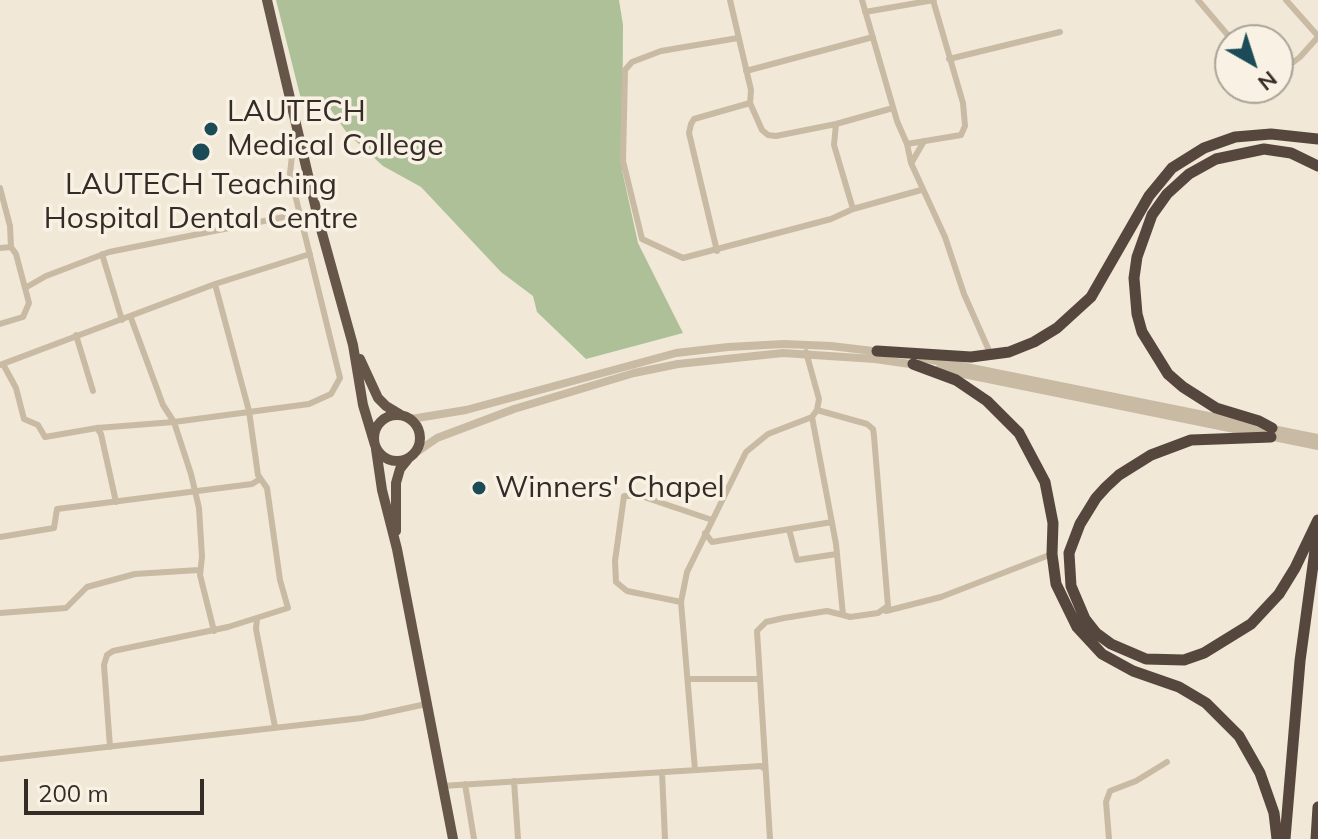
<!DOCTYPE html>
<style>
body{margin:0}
#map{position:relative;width:1318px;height:839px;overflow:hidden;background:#f1e8d8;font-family:Mulish,sans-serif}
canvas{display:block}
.north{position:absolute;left:1214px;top:24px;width:80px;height:80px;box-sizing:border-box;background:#f9f2e4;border:2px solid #aaa398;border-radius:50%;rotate:141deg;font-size:22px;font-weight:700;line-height:32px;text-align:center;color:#342c26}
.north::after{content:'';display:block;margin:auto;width:28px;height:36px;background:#1b4b56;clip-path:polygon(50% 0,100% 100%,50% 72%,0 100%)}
.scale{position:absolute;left:24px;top:779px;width:180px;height:36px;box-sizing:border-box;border:4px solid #342c26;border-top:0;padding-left:10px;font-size:24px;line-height:28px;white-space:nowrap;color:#342c26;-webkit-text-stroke:6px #f9f2e4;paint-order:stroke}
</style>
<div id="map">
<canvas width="1318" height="839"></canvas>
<div class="north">N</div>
<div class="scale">200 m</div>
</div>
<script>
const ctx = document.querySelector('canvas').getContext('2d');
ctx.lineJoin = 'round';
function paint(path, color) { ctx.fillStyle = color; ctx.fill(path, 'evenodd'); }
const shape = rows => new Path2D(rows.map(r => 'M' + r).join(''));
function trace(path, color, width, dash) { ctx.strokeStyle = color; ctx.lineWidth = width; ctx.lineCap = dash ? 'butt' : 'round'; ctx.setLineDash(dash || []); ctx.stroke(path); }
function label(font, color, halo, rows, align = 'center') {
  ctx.font = font + ' Mulish,sans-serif'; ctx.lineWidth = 7; ctx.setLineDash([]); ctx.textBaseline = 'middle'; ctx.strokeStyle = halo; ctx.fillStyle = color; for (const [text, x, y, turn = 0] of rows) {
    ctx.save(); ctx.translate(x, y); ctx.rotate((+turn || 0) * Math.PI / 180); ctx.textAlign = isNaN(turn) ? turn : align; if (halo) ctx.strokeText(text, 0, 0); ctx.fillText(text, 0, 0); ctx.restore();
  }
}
paint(shape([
 [276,0,619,0,623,25,622,170,638,243,683,333,586,359,537,312,533,296,501,272,421,187,383,166,347,133,331,110,318,101,302,103]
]), '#aec098');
trace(shape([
 [730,0,751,90,750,103,762,130,768,135,776,136,836,124,893,108],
 [862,0,897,121,907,144,911,163,945,237,964,294,991,355],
 [1198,0,1232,40],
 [1286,0,1318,36],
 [865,12,934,0],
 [738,38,661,51,632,62,625,70,623,161,642,239,683,258,831,219,853,209,921,190],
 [949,59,1060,32],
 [746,71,873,37],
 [1278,74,1300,57,1318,37],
 [836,124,834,145,853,209],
 [907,144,961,135,965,126,963,103,933,0],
 [912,162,924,141],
 [0,188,10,226,11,247],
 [0,248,11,247,16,254,29,303,23,317,0,324],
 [717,251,689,133,691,124,694,119,750,103],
 [102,254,122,320],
 [25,288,46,276,109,252,299,214],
 [131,318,163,405,174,422,191,474,199,508,202,557,200,575,214,631],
 [76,335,93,391],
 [3,364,16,388,24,419,38,425,45,437,97,428,174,422,309,404,331,394,340,378,290,174,292,155,299,138],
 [0,365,215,284,310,254],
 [817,410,867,424,873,429,874,436,888,606,878,613,850,617,843,615],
 [97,428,101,434,116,502],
 [789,529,797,560,837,554],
 [705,533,712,542,832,522],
 [0,537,54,528,57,509,252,484,260,479],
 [681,602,627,591,616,582,615,561,624,496,641,496,712,520],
 [886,611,941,597,1052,554],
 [0,613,66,608,87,587,135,574,199,570],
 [257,619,256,629,275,727],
 [688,679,760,679],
 [110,747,104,665,107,655,113,651,228,627,288,608,280,580,267,488,258,475,249,411,215,284],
 [0,759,362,718,426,704],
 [695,770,681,602,687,572,746,452,768,434,812,417],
 [662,772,665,839],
 [514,781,518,839],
 [465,784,474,839],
 [442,786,761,766,765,769],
 [770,839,757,631,766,622,784,618,827,611,843,615,836,544,812,417,817,410,819,399,806,352],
 [1109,839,1106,802,1110,791,1136,781,1167,762]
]), '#c9baa4', 6);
trace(shape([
 [922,358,1318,438],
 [939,369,1318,446],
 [411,419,466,410,676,353,728,347,784,344,831,346,881,352],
 [414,454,437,438,514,409,634,373,678,364,783,353,875,359,917,365]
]), '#c9baa4', 8);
trace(shape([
 [267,0,319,222,353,345,363,405,375,445],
 [360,359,378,398,386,406,401,415],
 '374 438a23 23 0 1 1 46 0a23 23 0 1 1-46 0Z',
 [376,449,382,490,397,549,453,839],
 [396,531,396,483,400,469,408,459]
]), '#66564a', 10);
trace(shape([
 [877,351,971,357,1009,352,1034,342,1057,328,1091,297,1149,196,1172,168,1204,148,1235,137,1271,134,1318,139],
 [913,364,956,380,987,401,1019,433,1045,482,1053,523,1052,554,1056,584,1077,627,1102,654,1133,671,1179,687,1206,703,1239,736,1260,773,1274,813,1277,839],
 [1272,428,1259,421,1216,408,1183,387,1168,374,1142,332,1137,314,1134,278,1137,257,1152,215,1167,194,1189,174,1216,159,1264,149,1291,153,1318,166],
 [1271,437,1191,440,1151,455,1119,475,1106,487,1096,498,1080,524,1069,553,1071,586,1085,619,1096,633,1111,644,1146,659,1184,660,1204,653,1251,624,1279,594,1295,568,1318,520],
 [1285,839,1300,661,1318,528],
 [1316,839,1318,807]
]), '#55473d', 11);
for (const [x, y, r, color] of [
 [211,129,8,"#1b4b56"],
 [201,152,10,"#1b4b56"],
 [479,488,8,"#1b4b56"]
]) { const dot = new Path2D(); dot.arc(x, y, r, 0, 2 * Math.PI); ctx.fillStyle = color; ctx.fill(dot); trace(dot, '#f9f2e4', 3); }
label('30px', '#342c26', '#f9f2e4', [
 ["LAUTECH",227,112],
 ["Medical College",227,146],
 ["LAUTECH Teaching",201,185,"center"],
 ["Hospital Dental Centre",201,219,"center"],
 ["Winners' Chapel",495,488]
], 'left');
</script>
